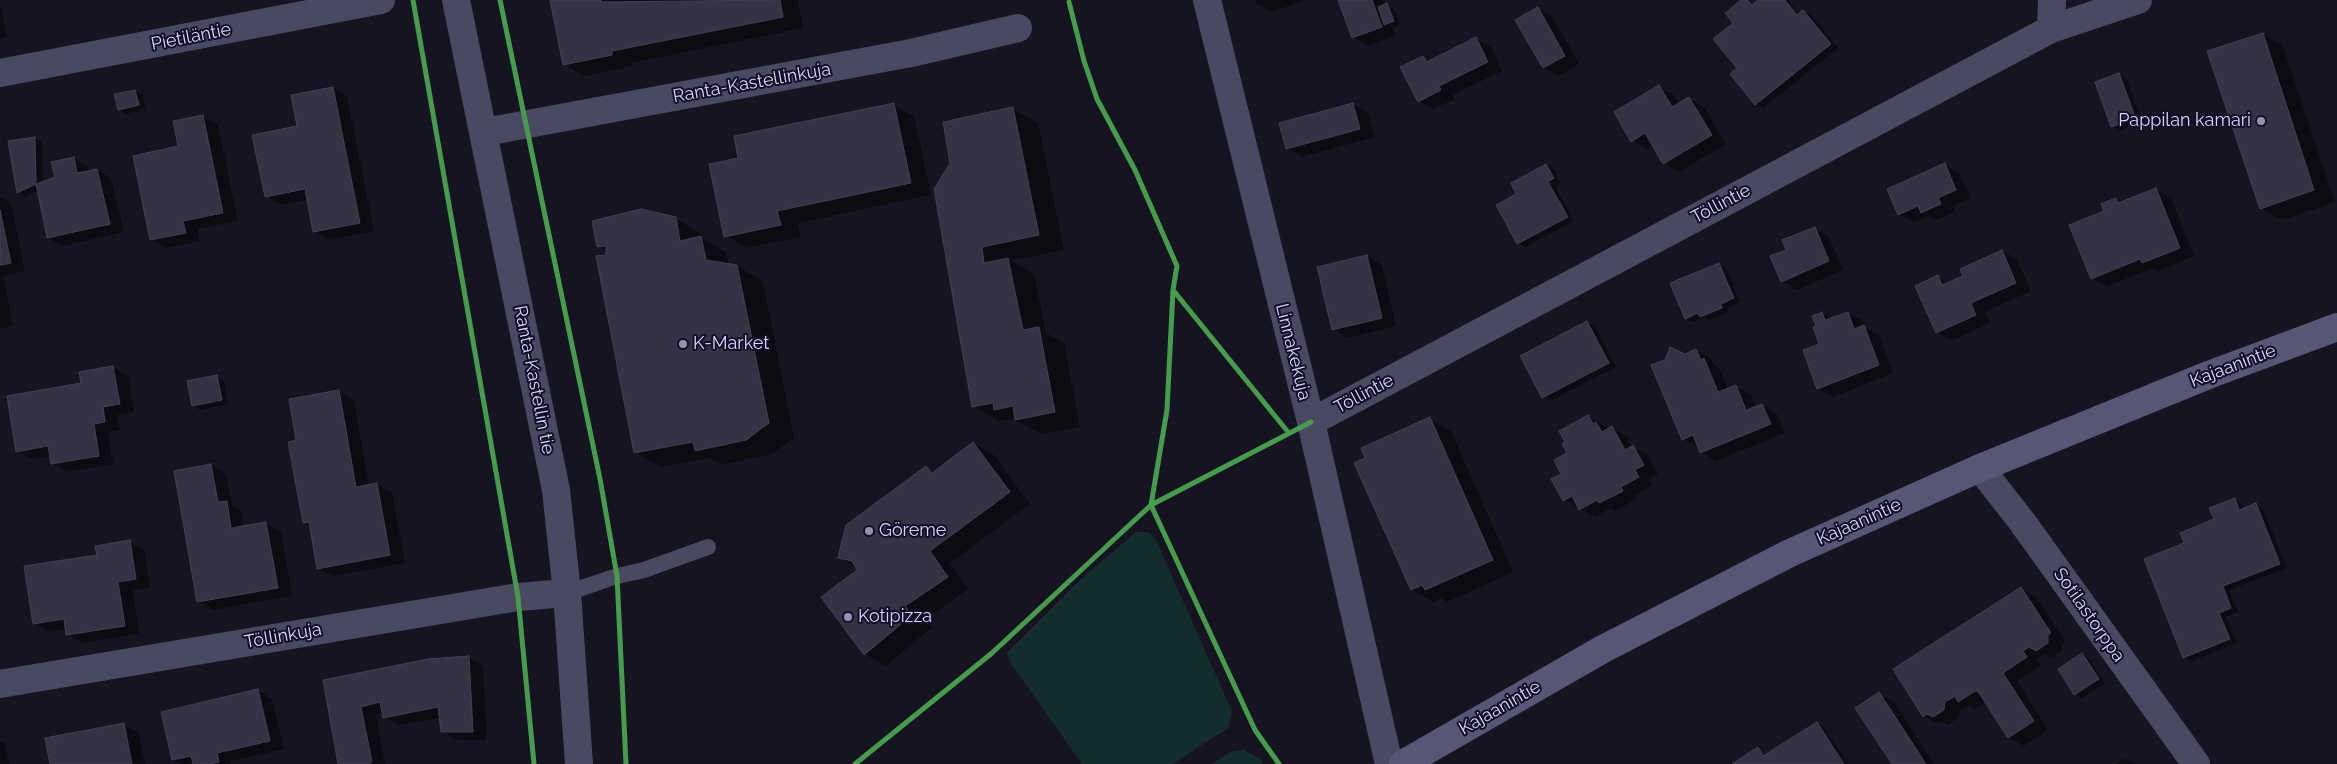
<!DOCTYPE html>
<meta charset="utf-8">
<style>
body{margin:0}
canvas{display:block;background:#161421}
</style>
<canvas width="2337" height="764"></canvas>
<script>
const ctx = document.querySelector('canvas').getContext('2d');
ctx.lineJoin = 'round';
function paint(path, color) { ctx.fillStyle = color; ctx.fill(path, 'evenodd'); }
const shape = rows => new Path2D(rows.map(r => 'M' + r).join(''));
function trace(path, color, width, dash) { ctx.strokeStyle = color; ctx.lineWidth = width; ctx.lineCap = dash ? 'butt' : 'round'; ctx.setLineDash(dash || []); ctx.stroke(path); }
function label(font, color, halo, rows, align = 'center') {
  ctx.font = font + ' Raleway,sans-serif'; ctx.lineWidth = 4; ctx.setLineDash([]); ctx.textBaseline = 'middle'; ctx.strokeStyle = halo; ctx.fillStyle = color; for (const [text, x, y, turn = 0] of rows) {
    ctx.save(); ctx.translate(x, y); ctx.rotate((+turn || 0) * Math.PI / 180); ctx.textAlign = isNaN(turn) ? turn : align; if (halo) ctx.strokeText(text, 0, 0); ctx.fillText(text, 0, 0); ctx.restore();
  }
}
paint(shape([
 [1136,532,1148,532,1155,538,1232,711,1229,727,1173,764,1082,764,1012,665,1007,653,1082,578],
 [1244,750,1260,759,1263,764,1212,764,1230,752]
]), '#132c2d');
paint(shape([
 [551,0,798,0,803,28,632,63,633,66,585,76,564,64],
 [1255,0,1307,0,1271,12,1256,3],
 [1339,0,1383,0,1385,5,1394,9,1400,25,1393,28,1396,35,1368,46,1353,37],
 [1743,0,1748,0,1754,5,1760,0,1788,0,1799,14,1803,11,1811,15,1838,48,1763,108,1756,104,1738,68,1735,23],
 [0,3,7,37,0,39],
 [1538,8,1553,17,1579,64,1558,76,1544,68],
 [2262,34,2283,46,2335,202,2282,220,2261,208],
 [1476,39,1491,47,1502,71,1453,95,1455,99,1433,109,1419,101,1423,57,1431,61],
 [2119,74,2127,79,2142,123,2120,130,2112,126],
 [1659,87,1674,95,1679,105,1689,98,1704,107,1726,144,1679,172,1664,163,1653,145,1646,149,1632,141],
 [333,88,347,96,374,231,329,240,314,231,308,199,281,205,266,196,299,127],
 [135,91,143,95,145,109,126,114,119,109],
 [893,104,914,116,931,195,798,223,801,237,747,248,726,236,740,159],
 [1353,104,1368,113,1375,137,1302,157,1287,148],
 [1012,108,1038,123,1064,250,1011,261,1034,274,1046,333,1064,343,1080,427,1042,434,1012,419,999,421,973,406,952,163],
 [203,116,218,125,238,221,198,229,200,241,166,248,152,239,180,147],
 [35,138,42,142,43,183,56,178,74,158,88,167,89,172,97,170,111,178,124,232,63,246,48,238,39,190,26,197,19,192,9,142],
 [1546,165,1554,169,1561,183,1555,186,1574,221,1526,247,1518,243,1518,194],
 [1944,165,1959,173,1970,198,1953,206,1955,212,1937,220,1929,216,1914,222,1899,214],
 [2156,189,2171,198,2194,256,2158,271,2152,268,2107,287,2092,278,2106,211,2116,199,2122,203],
 [0,197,11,203,25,271,3,276,13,326,0,329],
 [676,219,702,234,703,239,726,252,729,265,737,266,763,281,794,438,772,454,722,465,710,458,661,467,635,452,607,251,598,246],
 [1814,228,1829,237,1843,270,1797,290,1782,281,1787,250],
 [2002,251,2017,259,2031,291,1985,312,1990,323,1952,341,1937,332,1938,277,1949,284,1965,277],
 [1367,256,1382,265,1396,326,1348,338,1333,329],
 [1719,264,1726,268,1740,302,1727,308,1729,312,1708,320,1704,317,1693,322,1686,318],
 [1822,313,1832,319,1848,313,1863,321,1865,327,1879,335,1893,373,1833,397,1818,388,1820,345,1818,327],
 [1587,322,1595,326,1616,367,1550,401,1543,397],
 [1696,350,1711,359,1714,365,1719,368,1728,389,1736,386,1751,395,1756,408,1762,405,1777,414,1785,433,1716,461,1701,452,1699,447,1683,439,1685,355],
 [113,368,128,376,134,412,117,415,120,430,108,432,113,464,67,472,52,463,51,456,32,459,17,451,82,384],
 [216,377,224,381,228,404,200,410,193,405],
 [339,391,354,400,369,486,377,484,392,493,405,563,333,576,318,568,311,527,304,523,298,441],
 [1588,416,1603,425,1608,430,1612,428,1627,436,1633,447,1648,455,1658,474,1649,479,1653,485,1635,495,1637,499,1615,511,1611,508,1595,517,1564,500,1563,475,1569,453],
 [1430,419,1451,431,1513,572,1447,602,1441,598,1433,602,1412,590],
 [973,443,994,455,1030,504,950,563,968,589,926,619,932,627,886,666,865,654,859,570,839,557,926,467,935,472],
 [211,465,226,474,232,505,241,511,244,527,266,523,281,532,292,596,213,610,199,602],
 [2234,499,2242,504,2244,509,2256,504,2263,509,2287,568,2229,590,2238,612,2226,617,2237,643,2192,661,2184,657,2185,543,2216,520],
 [129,542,144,550,150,587,133,590,139,634,82,643,67,634,67,629,49,632,34,623,98,556],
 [2022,588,2036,597,2065,641,2062,644,2062,651,2051,658,2044,654,2037,659,2041,666,2017,681,2048,730,2024,746,2009,738,1986,702,1974,709,1968,706,1960,711,1958,718,1948,725,1943,722,1939,724,1924,716],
 [2082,654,2089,659,2105,683,2082,698,2075,694],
 [469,657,483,666,487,740,457,740,442,731,440,718,399,725,384,717,383,713,376,715,385,764,339,764,324,681],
 [258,690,272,699,284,749,231,761,231,764,181,764,173,760],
 [1879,694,1894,702,1934,764,1893,764],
 [1817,723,1824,728,1848,764,1734,764,1758,749,1767,756],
 [124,724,139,733,145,764,52,764],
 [0,741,5,744,9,764,0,764],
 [2125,758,2135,764,2116,764]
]), '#0007');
const building = shape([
 [550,0,601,0,601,2,780,0,783,17,612,51,612,55,563,65,550,0],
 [1338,0,1372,0,1382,27,1352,38,1338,0],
 [1741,0,1747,0,1752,5,1758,0,1785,0,1797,15,1803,10,1831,44,1755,105,1730,74,1737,68,1713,39,1733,23,1725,13,1741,0],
 [1387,3,1394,21,1384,25,1378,7,1387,3],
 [1538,7,1565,56,1543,68,1515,20,1538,7],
 [2263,33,2314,190,2260,209,2207,51,2263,33],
 [1476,37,1488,62,1439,86,1441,90,1418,102,1400,67,1423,56,1427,62,1476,37],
 [2119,73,2136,119,2111,127,2095,82,2119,73],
 [1659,85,1672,107,1689,97,1712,135,1663,164,1645,133,1631,142,1614,112,1659,85],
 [333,87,360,223,313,232,305,189,265,197,252,135,297,126,291,95,333,87],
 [135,90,139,105,118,110,114,94,135,90],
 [894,103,911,183,777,211,781,225,724,237,709,164,738,158,734,136,894,103],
 [1353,103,1360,129,1286,149,1279,123,1353,103],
 [1013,107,1039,235,982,247,984,263,1008,258,1023,330,1039,327,1055,412,1015,420,1013,406,994,410,993,403,972,407,934,189,950,163,943,122,1013,107],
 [203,115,223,213,183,221,186,233,150,240,133,156,178,146,173,121,203,115],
 [35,137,36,184,17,193,8,141,35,137],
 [74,157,77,173,97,169,110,224,47,238,36,184,55,177,51,162,74,157],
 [1945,163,1956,190,1938,198,1941,204,1921,213,1918,206,1898,215,1887,189,1945,163],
 [1546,164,1554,178,1548,182,1568,217,1517,244,1496,205,1516,194,1511,183,1546,164],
 [2156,188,2180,248,2142,263,2140,259,2091,279,2069,225,2104,211,2101,204,2116,198,2118,203,2156,188],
 [641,209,676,217,680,241,701,236,706,260,737,265,769,423,746,440,695,451,693,442,634,453,596,256,606,255,606,246,597,247,592,221,641,209],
 [0,210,11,263,0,265,0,210],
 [1815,227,1829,261,1781,282,1770,256,1786,250,1782,240,1815,227],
 [2002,250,2016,283,1971,303,1976,315,1936,333,1915,286,1938,275,1942,285,1963,276,1960,269,2002,250],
 [1367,255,1382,318,1332,330,1317,267,1367,255],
 [1719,263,1734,298,1721,304,1722,308,1700,317,1698,313,1685,319,1670,283,1719,263],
 [1822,312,1825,320,1848,312,1854,329,1864,325,1879,365,1817,389,1803,350,1819,344,1813,327,1816,326,1812,316,1822,312],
 [1587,321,1609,363,1542,398,1520,356,1587,321],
 [1670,347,1685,354,1696,349,1701,360,1704,358,1718,392,1736,385,1746,410,1762,404,1771,424,1700,453,1693,435,1682,440,1651,365,1665,360,1670,347],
 [113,366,120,404,103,407,105,422,94,424,99,456,51,464,48,446,16,452,7,396,81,383,79,372,113,366],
 [217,375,222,400,192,406,187,381,217,375],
 [339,390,356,487,377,483,390,555,317,569,309,522,303,523,288,442,296,440,289,399,339,390],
 [1588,415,1593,424,1596,422,1602,432,1612,426,1625,450,1633,445,1644,465,1635,470,1639,477,1621,487,1623,491,1599,503,1597,500,1579,510,1572,496,1563,501,1551,479,1561,474,1554,460,1567,453,1562,444,1565,442,1559,431,1588,415],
 [1430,417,1493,560,1425,590,1422,585,1411,590,1354,463,1365,458,1361,448,1430,417],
 [973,442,1010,492,930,551,948,577,905,606,912,615,864,655,821,597,857,570,852,561,838,558,846,525,926,466,932,473,973,442],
 [211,464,218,502,227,501,231,528,266,522,278,588,197,602,174,471,211,464],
 [2235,498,2239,510,2256,503,2280,564,2223,586,2231,608,2219,613,2230,639,2183,658,2144,559,2184,543,2180,533,2214,519,2209,508,2235,498],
 [130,540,136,579,118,582,125,626,66,635,64,619,33,624,24,566,97,555,95,546,130,540],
 [2021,587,2051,633,2048,635,2048,643,2036,651,2029,647,2023,651,2027,657,2003,673,2034,721,2008,738,1977,690,1958,702,1955,696,1945,702,1944,710,1933,717,1927,714,1923,717,1893,669,2021,587],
 [2082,653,2099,679,2074,695,2058,669,2082,653],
 [469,656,473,732,441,732,438,707,383,718,380,702,361,707,372,762,369,764,338,764,323,680,428,659,469,656],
 [258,689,270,741,217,753,219,762,209,764,193,764,191,756,172,760,161,712,258,689],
 [1879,692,1926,764,1892,764,1855,708,1879,692],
 [1817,722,1844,764,1732,764,1758,747,1763,756,1817,722],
 [124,723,132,764,50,764,45,738,124,723]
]);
paint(building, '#343243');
trace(building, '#433f54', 1);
trace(shape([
 [567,593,617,576,644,570,708,547]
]), '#4a4962', 16);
trace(shape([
 [456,0,556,490,567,593,579,764],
 [1207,0,1311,422,1389,764],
 [2051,29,2052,0],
 [0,73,381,0],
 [485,132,911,53,1018,28],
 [1311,422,2051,29,2138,0],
 [1980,468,2023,523,2196,764],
 [0,684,518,597,567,593]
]), '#4a4962', 28);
trace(shape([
 [1403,764,1603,649,1790,553,1980,468,2211,374,2337,327]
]), '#575674', 28);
trace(shape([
 [413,0,518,597,534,764],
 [500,0,600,479,617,576,626,764],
 [1069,2,1084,61,1097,99,1135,170,1177,266,1173,290,1167,410,1151,505],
 [1173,290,1288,432],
 [1151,505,1311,422],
 [855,764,992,653,1151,505,1255,730,1279,764]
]), '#469c4c', 5);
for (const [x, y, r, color] of [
 [2261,121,5,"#9591b1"],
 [683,344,5,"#9591b1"],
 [869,531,5,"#9591b1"],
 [848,617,5,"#9591b1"]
]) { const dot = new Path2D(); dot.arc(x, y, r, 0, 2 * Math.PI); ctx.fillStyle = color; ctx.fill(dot); trace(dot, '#130f26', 2); }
label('18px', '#d9d4ff', '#130f26', [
 ["Pietiläntie",191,37,-11],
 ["Ranta-Kastellinkuja",752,83,-10],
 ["Töllintie",1721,204,-28],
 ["Linnakekuja",1293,352,76],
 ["Kajaanintie",2233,366,-21],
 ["Ranta-Kastellin tie",534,380,79],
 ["Töllintie",1364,394,-28],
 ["Kajaanintie",1859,522,-24],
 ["Sotilastorppa",2089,615,55],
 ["Töllinkuja",283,636,-10],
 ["Kajaanintie",1500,708,-30]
]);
label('18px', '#d9d4ff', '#130f26', [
 ["Pappilan kamari",2251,121,"right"],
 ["K-Market",693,344],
 ["Göreme",879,531],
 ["Kotipizza",858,617]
], 'left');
</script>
